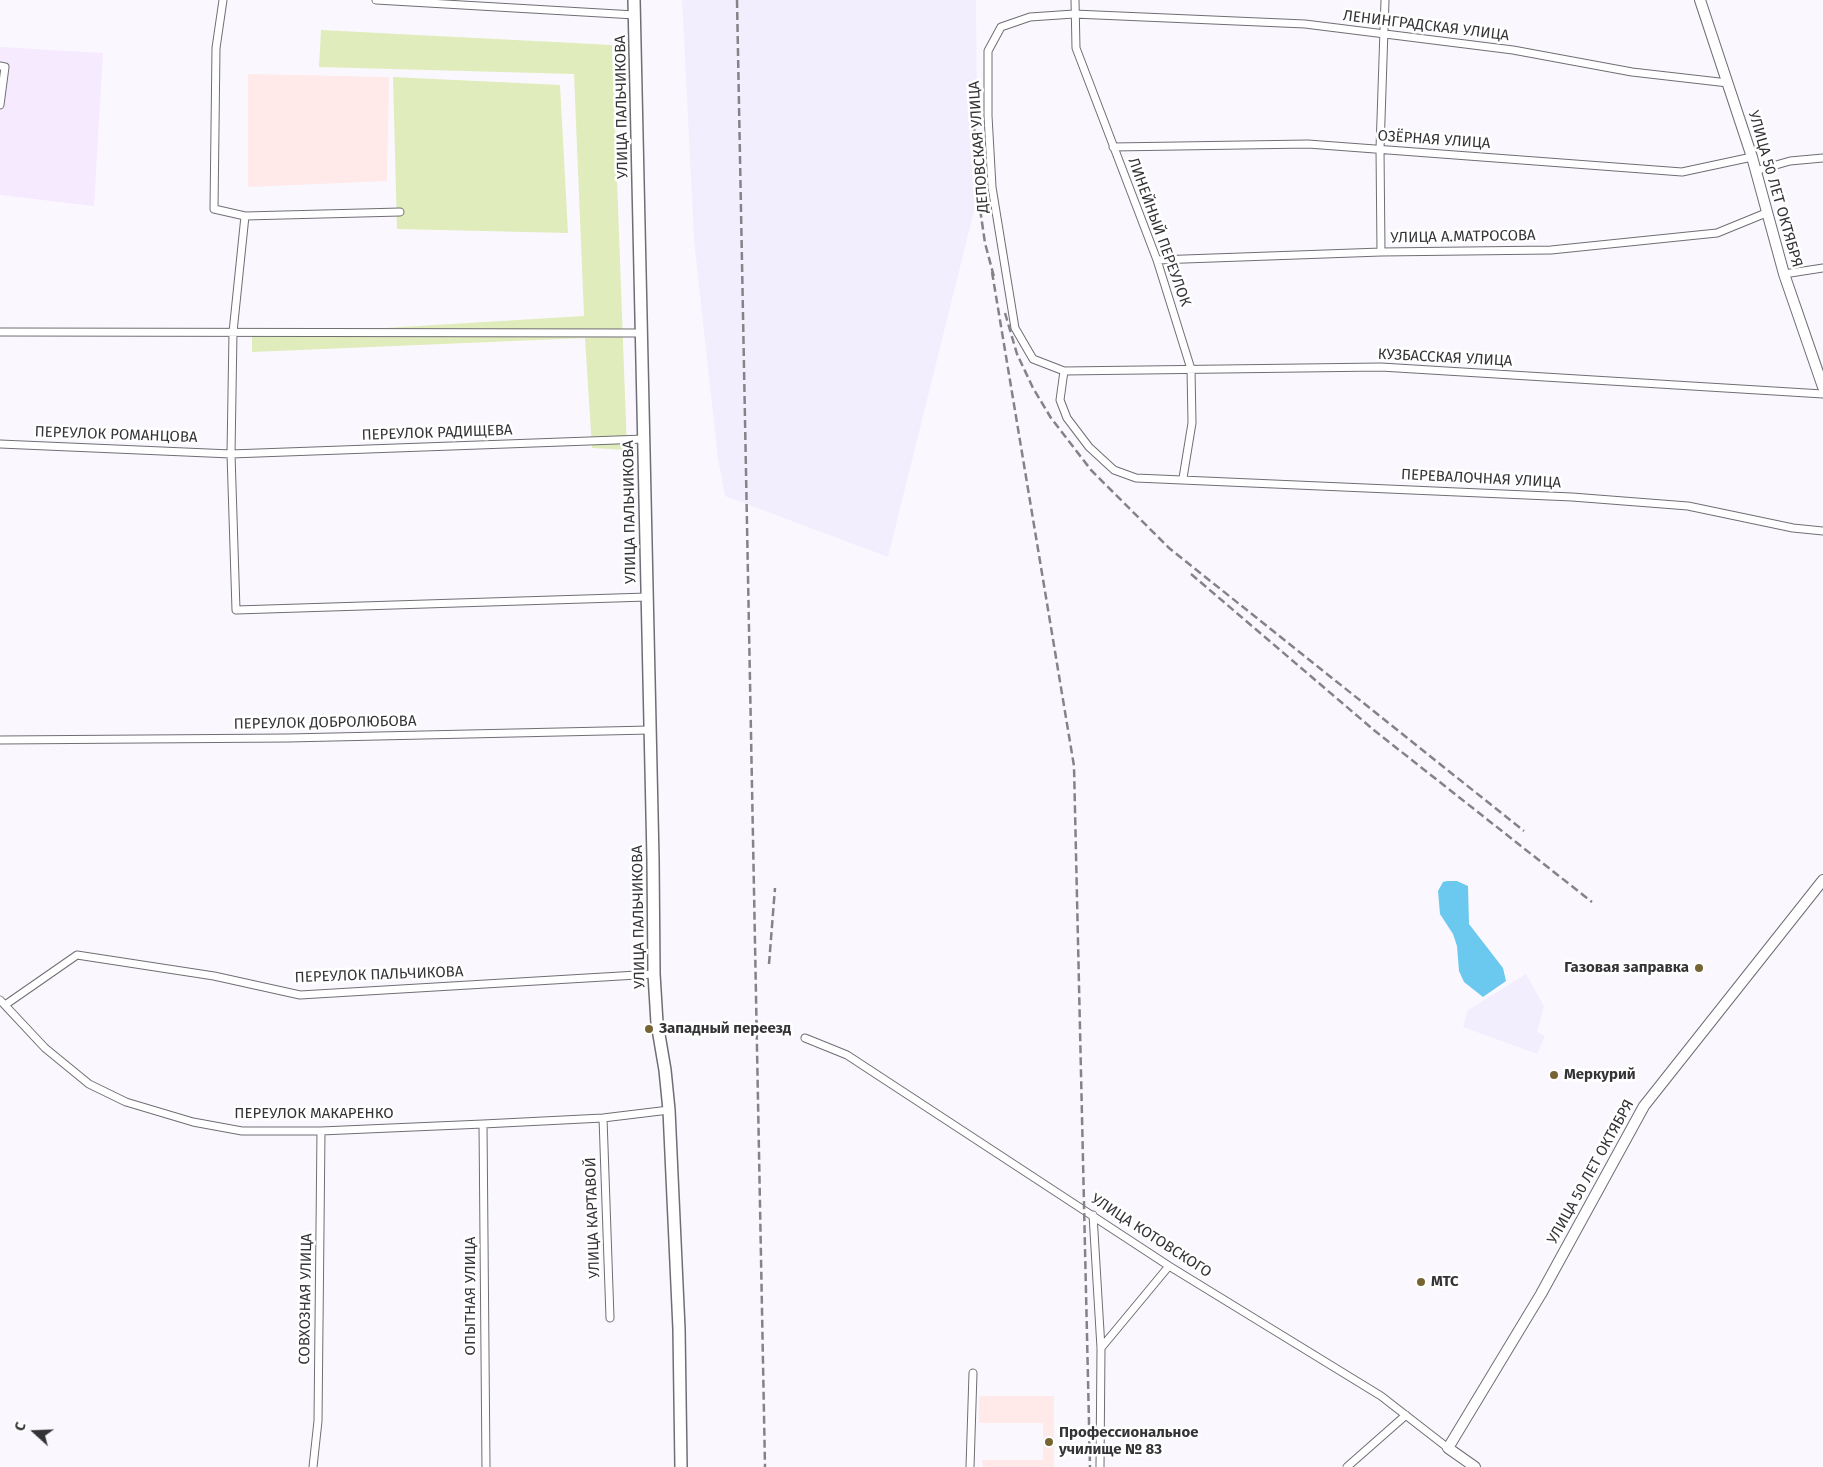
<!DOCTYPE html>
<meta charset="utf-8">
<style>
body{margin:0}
#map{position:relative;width:1823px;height:1467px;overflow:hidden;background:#faf8fe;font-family:"Fira Sans",sans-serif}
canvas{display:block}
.north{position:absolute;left:10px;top:1407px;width:50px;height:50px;-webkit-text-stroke:4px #fff;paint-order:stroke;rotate:290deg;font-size:14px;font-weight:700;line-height:20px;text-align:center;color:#343336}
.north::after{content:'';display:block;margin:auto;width:18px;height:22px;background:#343336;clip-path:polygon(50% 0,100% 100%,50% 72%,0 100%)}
</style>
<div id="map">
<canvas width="1823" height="1467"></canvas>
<div class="north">С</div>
</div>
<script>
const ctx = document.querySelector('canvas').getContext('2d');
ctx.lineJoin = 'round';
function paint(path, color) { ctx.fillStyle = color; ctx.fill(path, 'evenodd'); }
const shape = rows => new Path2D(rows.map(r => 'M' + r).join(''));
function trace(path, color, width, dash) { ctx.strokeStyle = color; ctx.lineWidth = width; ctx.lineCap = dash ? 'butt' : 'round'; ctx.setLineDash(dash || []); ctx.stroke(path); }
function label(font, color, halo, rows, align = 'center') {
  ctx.font = font + ' "Fira Sans",sans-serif'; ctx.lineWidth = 5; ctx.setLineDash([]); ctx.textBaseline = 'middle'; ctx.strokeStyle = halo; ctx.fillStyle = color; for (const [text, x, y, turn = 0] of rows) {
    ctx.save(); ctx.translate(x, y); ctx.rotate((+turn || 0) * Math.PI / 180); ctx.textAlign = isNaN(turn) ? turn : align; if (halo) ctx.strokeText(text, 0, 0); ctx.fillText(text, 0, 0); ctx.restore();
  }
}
paint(shape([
 [682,0,976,0,978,195,888,557,725,496,718,459,694,240],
 [1526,974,1544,1006,1537,1032,1545,1036,1537,1054,1463,1027,1468,1010]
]), '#f3eefd');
paint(shape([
 [248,74,389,77,387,181,248,187],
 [979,1396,1054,1396,1054,1467,983,1467,982,1460,1043,1460,1043,1423,979,1423]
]), '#ffe9e9');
paint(shape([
 [0,47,103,53,94,206,0,195]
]), '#f6eafe');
paint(shape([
 [321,30,612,45,627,450,592,448,585,338,252,352,252,336,584,316,574,74,319,67],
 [393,77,560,85,568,233,397,229]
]), '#e0ecbb');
paint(shape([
 [1447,881,1457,881,1468,886,1469,924,1503,968,1506,981,1483,997,1464,982,1459,971,1457,946,1453,934,1440,914,1438,891,1443,882]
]), '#6bc8ee');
const minor = shape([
 [223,0,216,48,214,209,245,216,233,332,231,454,236,610,647,597],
 [376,0,635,15],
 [1075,0,1076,48,1157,260,1191,369,1192,423,1183,478],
 [0,66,5,67,0,105],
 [1728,83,1632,72,1513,50,1305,24,1074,14,1030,17,1001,27,988,51,988,116,992,187,1015,328,1033,359,1064,371,1060,400,1067,418,1089,447,1114,470,1136,478,1572,497,1688,506,1793,528,1823,531],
 [1113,147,1308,144,1682,172,1752,157],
 [1755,171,1790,161,1823,158],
 [245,216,400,212],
 [1381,252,1380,149,1385,0],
 [1157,260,1381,252,1551,250,1717,233,1766,213],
 [1784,274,1823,268],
 [0,332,642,333],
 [1064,371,1381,367,1823,394],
 [0,444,231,454,644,439],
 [0,740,288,738,650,730],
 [0,1000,45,1048,89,1084,126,1102,193,1122,242,1131,321,1131,483,1124,603,1118,669,1110],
 [5,1005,77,955,214,976,300,995,654,974],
 [805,1038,847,1055,1169,1266,1381,1396,1448,1448],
 [603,1118,610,1318],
 [483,1124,486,1467],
 [1093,1215,1101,1348,1100,1467],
 [1101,1348,1169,1266],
 [313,1467,318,1421,321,1131],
 [970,1467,973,1373],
 [1347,1467,1406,1415]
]);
const secondary = shape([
 [1700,0,1752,157,1784,274,1823,387],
 [1475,1467,1448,1448,1541,1294,1644,1106,1823,880]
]);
const primary = shape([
 [634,0,653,859,654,974,657,1023,665,1070,669,1110,679,1329,681,1467]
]);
trace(minor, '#706e74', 9);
trace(secondary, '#706e74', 12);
trace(primary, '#706e74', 14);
trace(minor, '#fff', 7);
trace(secondary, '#fff', 10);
trace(primary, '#fff', 11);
trace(shape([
 [737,0,765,1467],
 [972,90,978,195,985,243,994,277],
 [992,272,1074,766,1090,1467],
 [1005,313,1017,354,1033,388,1051,418,1091,470,1169,548,1524,831],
 [1191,574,1375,731,1592,902],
 [769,964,775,888]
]), '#848387', 2.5, [8, 4]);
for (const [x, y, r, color] of [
 [1699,968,5,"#766533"],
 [649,1029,5,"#766533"],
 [1554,1075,5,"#766533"],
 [1421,1282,5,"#766533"],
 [1049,1442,5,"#766533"]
]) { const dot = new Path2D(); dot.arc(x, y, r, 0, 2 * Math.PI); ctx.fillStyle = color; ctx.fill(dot); trace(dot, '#fff', 2); }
label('15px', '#343336', '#fff', [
 ["ЛЕНИНГРАДСКАЯ УЛИЦА",1426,26,7],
 ["УЛИЦА ПАЛЬЧИКОВА",622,107,-91],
 ["ОЗЁРНАЯ УЛИЦА",1434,140,4],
 ["ДЕПОВСКАЯ УЛИЦА",979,147,-94],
 ["УЛИЦА 50 ЛЕТ ОКТЯБРЯ",1775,189,74],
 ["ЛИНЕЙНЫЙ ПЕРЕУЛОК",1159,232,70],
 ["УЛИЦА А.МАТРОСОВА",1463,237,-1],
 ["КУЗБАССКАЯ УЛИЦА",1445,358,3],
 ["ПЕРЕУЛОК РАДИЩЕВА",437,433,-2],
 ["ПЕРЕУЛОК РОМАНЦОВА",116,435,2],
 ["ПЕРЕВАЛОЧНАЯ УЛИЦА",1481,479,3],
 ["УЛИЦА ПАЛЬЧИКОВА",630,512,-91],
 ["ПЕРЕУЛОК ДОБРОЛЮБОВА",325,723,-1],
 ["УЛИЦА ПАЛЬЧИКОВА",639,917,-91],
 ["ПЕРЕУЛОК ПАЛЬЧИКОВА",379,975,-2],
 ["ПЕРЕУЛОК МАКАРЕНКО",314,1114],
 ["УЛИЦА 50 ЛЕТ ОКТЯБРЯ",1591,1172,-61],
 ["УЛИЦА КАРТАВОЙ",593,1218,-92],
 ["УЛИЦА КОТОВСКОГО",1151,1236,33],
 ["ОПЫТНАЯ УЛИЦА",471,1296,-90],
 ["СОВХОЗНАЯ УЛИЦА",306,1299,-89]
]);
label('bold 15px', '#343336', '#fff', [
 ["Газовая заправка",1689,968,"right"],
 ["Западный переезд",659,1029],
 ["Меркурий",1564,1075],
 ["МТС",1431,1282],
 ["Профессиональное",1059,1433],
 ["училище № 83",1059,1450]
], 'left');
</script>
